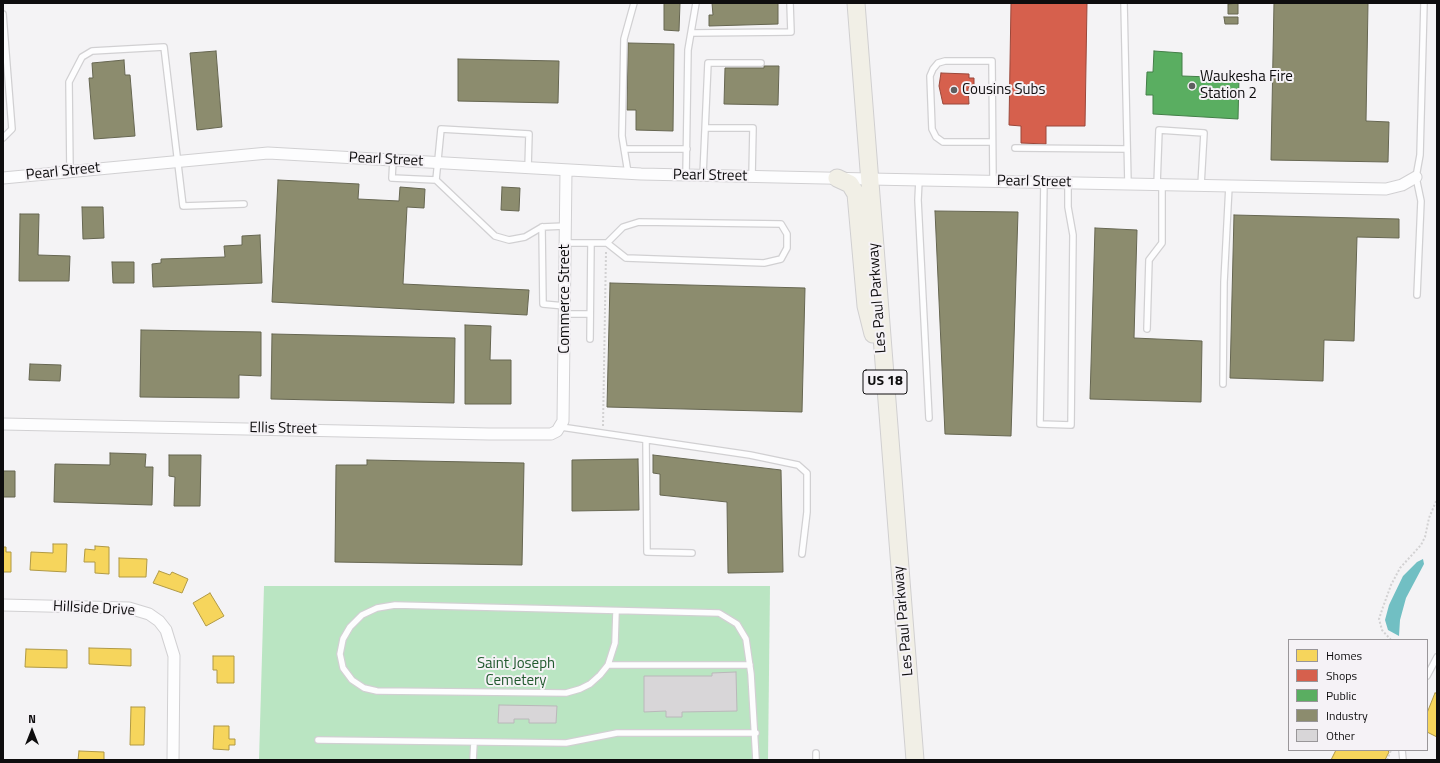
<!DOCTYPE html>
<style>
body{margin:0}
#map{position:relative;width:1440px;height:763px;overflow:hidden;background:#f4f3f5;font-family:"Titillium Web",sans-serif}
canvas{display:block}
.frame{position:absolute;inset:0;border:4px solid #0e0d0e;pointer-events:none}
.legend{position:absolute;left:1288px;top:639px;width:140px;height:112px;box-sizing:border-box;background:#f5f2f6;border:1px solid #999699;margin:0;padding:5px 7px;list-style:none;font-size:12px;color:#0e0d0e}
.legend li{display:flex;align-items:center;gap:8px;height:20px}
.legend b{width:20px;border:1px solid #999699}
.north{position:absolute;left:12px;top:711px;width:40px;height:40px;-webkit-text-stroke:3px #f5f2f6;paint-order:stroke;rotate:0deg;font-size:11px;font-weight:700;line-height:16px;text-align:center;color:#0e0d0e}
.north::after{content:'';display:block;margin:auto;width:14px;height:18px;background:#0e0d0e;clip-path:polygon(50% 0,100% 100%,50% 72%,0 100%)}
</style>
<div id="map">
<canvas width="1440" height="763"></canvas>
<div class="frame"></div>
<ul class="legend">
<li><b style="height:11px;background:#f6d55c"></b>Homes</li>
<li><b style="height:11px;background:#d6604d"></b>Shops</li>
<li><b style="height:11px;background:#5aae61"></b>Public</li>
<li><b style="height:11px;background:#8c8c6e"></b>Industry</li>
<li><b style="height:11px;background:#d8d6d8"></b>Other</li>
</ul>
<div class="north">N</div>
</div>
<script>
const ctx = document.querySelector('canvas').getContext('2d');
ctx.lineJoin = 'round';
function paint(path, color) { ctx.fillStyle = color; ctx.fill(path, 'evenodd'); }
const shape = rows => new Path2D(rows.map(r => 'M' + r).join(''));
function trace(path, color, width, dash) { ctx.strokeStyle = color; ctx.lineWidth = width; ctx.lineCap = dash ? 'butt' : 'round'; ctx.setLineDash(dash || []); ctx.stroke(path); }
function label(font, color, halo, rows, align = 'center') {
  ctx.font = font + ' "Titillium Web",sans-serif'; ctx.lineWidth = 4; ctx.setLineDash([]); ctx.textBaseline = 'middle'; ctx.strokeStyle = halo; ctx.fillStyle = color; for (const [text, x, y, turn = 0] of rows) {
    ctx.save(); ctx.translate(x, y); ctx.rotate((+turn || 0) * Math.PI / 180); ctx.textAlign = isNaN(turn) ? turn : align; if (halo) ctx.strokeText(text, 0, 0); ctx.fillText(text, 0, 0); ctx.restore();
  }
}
paint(shape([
 [264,586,770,586,768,760,259,760]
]), '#bae5c2');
paint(shape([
 [1423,559,1424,564,1406,598,1400,620,1399,636,1388,630,1385,620,1389,605,1403,576,1417,562]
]), '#71bfc3');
const homes = shape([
 [53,544,67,544,66,572,30,570,31,552,53,553,53,544],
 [95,546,109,547,109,574,95,573,95,562,84,562,85,549,95,550,95,546],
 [3,547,6,547,6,552,11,552,11,572,3,572,3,547],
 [119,558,147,559,146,577,119,577,119,558],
 [159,571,170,575,172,572,188,579,182,593,153,583,159,571],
 [210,593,224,616,206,626,193,603,210,593],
 [89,648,131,649,131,666,89,664,89,648],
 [26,649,67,650,67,668,25,667,26,649],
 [213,656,234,656,234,683,217,683,217,670,213,670,213,656],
 [1435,693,1437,693,1437,737,1427,732,1427,713,1435,693],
 [131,707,145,707,144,745,130,745,131,707],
 [214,726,229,726,229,739,235,739,235,745,229,745,229,750,213,749,214,726],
 [1336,750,1387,750,1389,752,1385,760,1331,760,1336,750],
 [79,751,104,752,104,760,78,760,79,751]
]);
paint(homes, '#f6d55c');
trace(homes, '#b09945', 1);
const shops = shape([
 [1011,3,1087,3,1085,126,1046,126,1046,144,1021,143,1021,126,1009,125,1011,3],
 [941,73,969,74,969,78,974,78,974,88,968,88,969,104,943,104,939,86,941,73]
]);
paint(shops, '#d6604d');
trace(shops, '#9a473a', 1);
const public = shape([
 [1154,51,1182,53,1182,76,1239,78,1238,119,1153,114,1153,95,1146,95,1147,72,1153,72,1154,51]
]);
paint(public, '#5aae61');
trace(public, '#437e48', 1);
const industry = shape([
 [664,3,680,3,679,31,664,30,664,3],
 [712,3,778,3,778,24,709,26,709,15,713,15,712,3],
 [1238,3,1238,14,1228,14,1228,4,1238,3],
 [1274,3,1368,3,1366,121,1389,122,1388,162,1271,160,1274,3],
 [1224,17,1238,17,1238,24,1225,24,1224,17],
 [628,43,674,44,673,131,636,130,636,110,627,110,628,43],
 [216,51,222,127,197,130,190,53,216,51],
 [458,59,559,61,558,103,458,101,458,59],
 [124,60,125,75,130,75,135,136,94,139,89,78,93,78,92,63,124,60],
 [764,66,779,66,778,105,724,104,725,68,764,68,764,66],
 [278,180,359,184,358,199,399,201,400,187,425,189,424,208,407,207,403,284,529,290,527,315,272,302,278,180],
 [502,187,520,188,519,211,501,210,502,187],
 [82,207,103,207,104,238,83,239,82,207],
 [935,211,1018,212,1011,436,945,434,935,211],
 [20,214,39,214,38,255,70,256,69,281,19,281,20,214],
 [1234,215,1399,219,1399,238,1357,237,1354,341,1324,340,1323,381,1230,378,1234,215],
 [1095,228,1137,230,1134,338,1202,341,1201,402,1090,399,1095,228],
 [260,235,262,283,153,287,152,264,161,263,161,259,225,257,224,246,242,245,242,236,260,235],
 [112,262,134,262,134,283,113,283,112,262],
 [610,283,805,288,802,412,607,407,610,283],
 [465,325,491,326,490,360,511,360,511,404,465,404,465,325],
 [141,330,261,332,261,376,239,375,239,398,140,397,141,330],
 [272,334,455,338,454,403,271,399,272,334],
 [30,364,61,365,60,381,29,380,30,364],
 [110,453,146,454,145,467,153,467,152,505,54,502,55,464,110,465,110,453],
 [169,455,201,455,200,506,174,506,175,477,169,476,169,455],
 [653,455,781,470,783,572,728,573,727,502,660,495,660,474,653,473,653,455],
 [638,459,639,510,572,511,572,460,638,459],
 [367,460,524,463,522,565,335,562,336,465,367,465,367,460],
 [3,471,15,471,15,497,3,497,3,471]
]);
paint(industry, '#8c8c6e');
trace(industry, '#666651', 1);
const building = shape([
 [736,672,737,711,682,712,682,717,666,717,666,711,644,712,644,676,712,676,712,673,736,672],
 [499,705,557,706,556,723,529,723,529,719,514,719,514,723,498,723,499,705]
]);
paint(building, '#d8d6d8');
trace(building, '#bab8ba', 1);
const lane = shape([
 [1124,3,1128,184],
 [3,14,12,129,3,138],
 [691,33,791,32,790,3],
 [706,128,753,128,752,176],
 [992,142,943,142,936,137,932,129,930,76,933,69,938,63,945,61,992,61,993,181],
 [1015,148,1127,149],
 [624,149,687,149],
 [393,160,392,178,436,180,441,129,529,134,528,168],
 [70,172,69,82,82,57,92,51,164,47,183,206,244,204],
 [628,173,622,136,624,39,634,3],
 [686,175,688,50,696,3],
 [703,175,708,63,761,63],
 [436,180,495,236,509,240,525,237,542,227],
 [919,180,918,200,929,418],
 [1044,182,1040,424,1071,425,1073,235,1068,207,1068,183],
 [1157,185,1159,130,1204,133,1201,185],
 [565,243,607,243,623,227,639,222,781,224,787,234,787,248,781,259,764,263,626,258,607,243],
 [1417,295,1421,201,1416,177,1420,155,1424,3],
 [565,306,543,304,542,227,565,226],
 [565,314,590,314],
 [1147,329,1149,260,1162,243,1162,185],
 [590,339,591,243],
 [1223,384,1224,282,1229,186],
 [561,427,750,455,798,465,807,473,807,512,802,554],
 [646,440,647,552,692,553],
 [616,612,615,643,608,665,600,675,590,684,580,689,566,693,377,691,364,688,352,680,343,668,340,654,343,639,350,627,362,615,377,608,395,605,719,613,737,624,746,639,751,674,756,760],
 [608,665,750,665],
 [1427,676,1437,657],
 [318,740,566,743,617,733,756,733],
 [1402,750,1403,760],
 [816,753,816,760],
 [473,760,474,743]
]);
const street = shape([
 [3,178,268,153,641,174,870,179,1386,189,1402,185,1416,177],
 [3,424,489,434,551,434,557,431,563,421,566,171],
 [3,605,129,608,149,614,159,621,166,630,174,656,173,760]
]);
const primary = shape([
 [856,3,915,760],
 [837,178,850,184,856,194,866,306,873,334]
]);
trace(lane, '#d1d0d2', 8);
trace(street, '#d1d0d2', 13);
trace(primary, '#d0cfd0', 19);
trace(shape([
 [603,426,606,252],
 [1391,640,1382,630,1379,619,1383,607,1391,585,1400,568,1421,545,1425,537,1429,518,1437,499],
 [1387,760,1391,750]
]), '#d2d1d2', 2, [2, 2]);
trace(lane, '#fdfdfe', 5.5);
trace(street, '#fdfdfe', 11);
trace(primary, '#f1efe6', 17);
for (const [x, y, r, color] of [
 [1192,86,4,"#5e5e5f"],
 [954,90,4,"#5e5e5f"]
]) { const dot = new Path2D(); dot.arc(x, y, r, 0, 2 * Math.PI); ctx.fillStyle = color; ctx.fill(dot); trace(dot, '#f5f2f6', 1.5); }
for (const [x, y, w] of [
 [885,382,44]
]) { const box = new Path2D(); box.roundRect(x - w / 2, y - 12, w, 24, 3); ctx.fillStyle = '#f5f2f6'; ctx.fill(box); trace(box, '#0e0d0e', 1); }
label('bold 14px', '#0e0d0e', null, [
 ["US 18",885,382]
]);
label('15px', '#0e0d0e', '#f5f2f6', [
 ["Waukesha Fire",1200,77],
 ["Station 2",1200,94],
 ["Cousins Subs",962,90]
], 'left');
label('15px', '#0e0d0e', '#f5f2f6', [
 ["Pearl Street",386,160,3],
 ["Pearl Street",63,172,-6],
 ["Pearl Street",710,176,1],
 ["Pearl Street",1034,182,1],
 ["Les Paul Parkway",878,298,-94],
 ["Commerce Street",565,299,-90],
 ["Ellis Street",283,429,1],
 ["Hillside Drive",94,609,3],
 ["Les Paul Parkway",904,621,-95]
]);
label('15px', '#21592e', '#f5f2f6', [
 ["Saint Joseph",516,664],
 ["Cemetery",516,681]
]);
</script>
